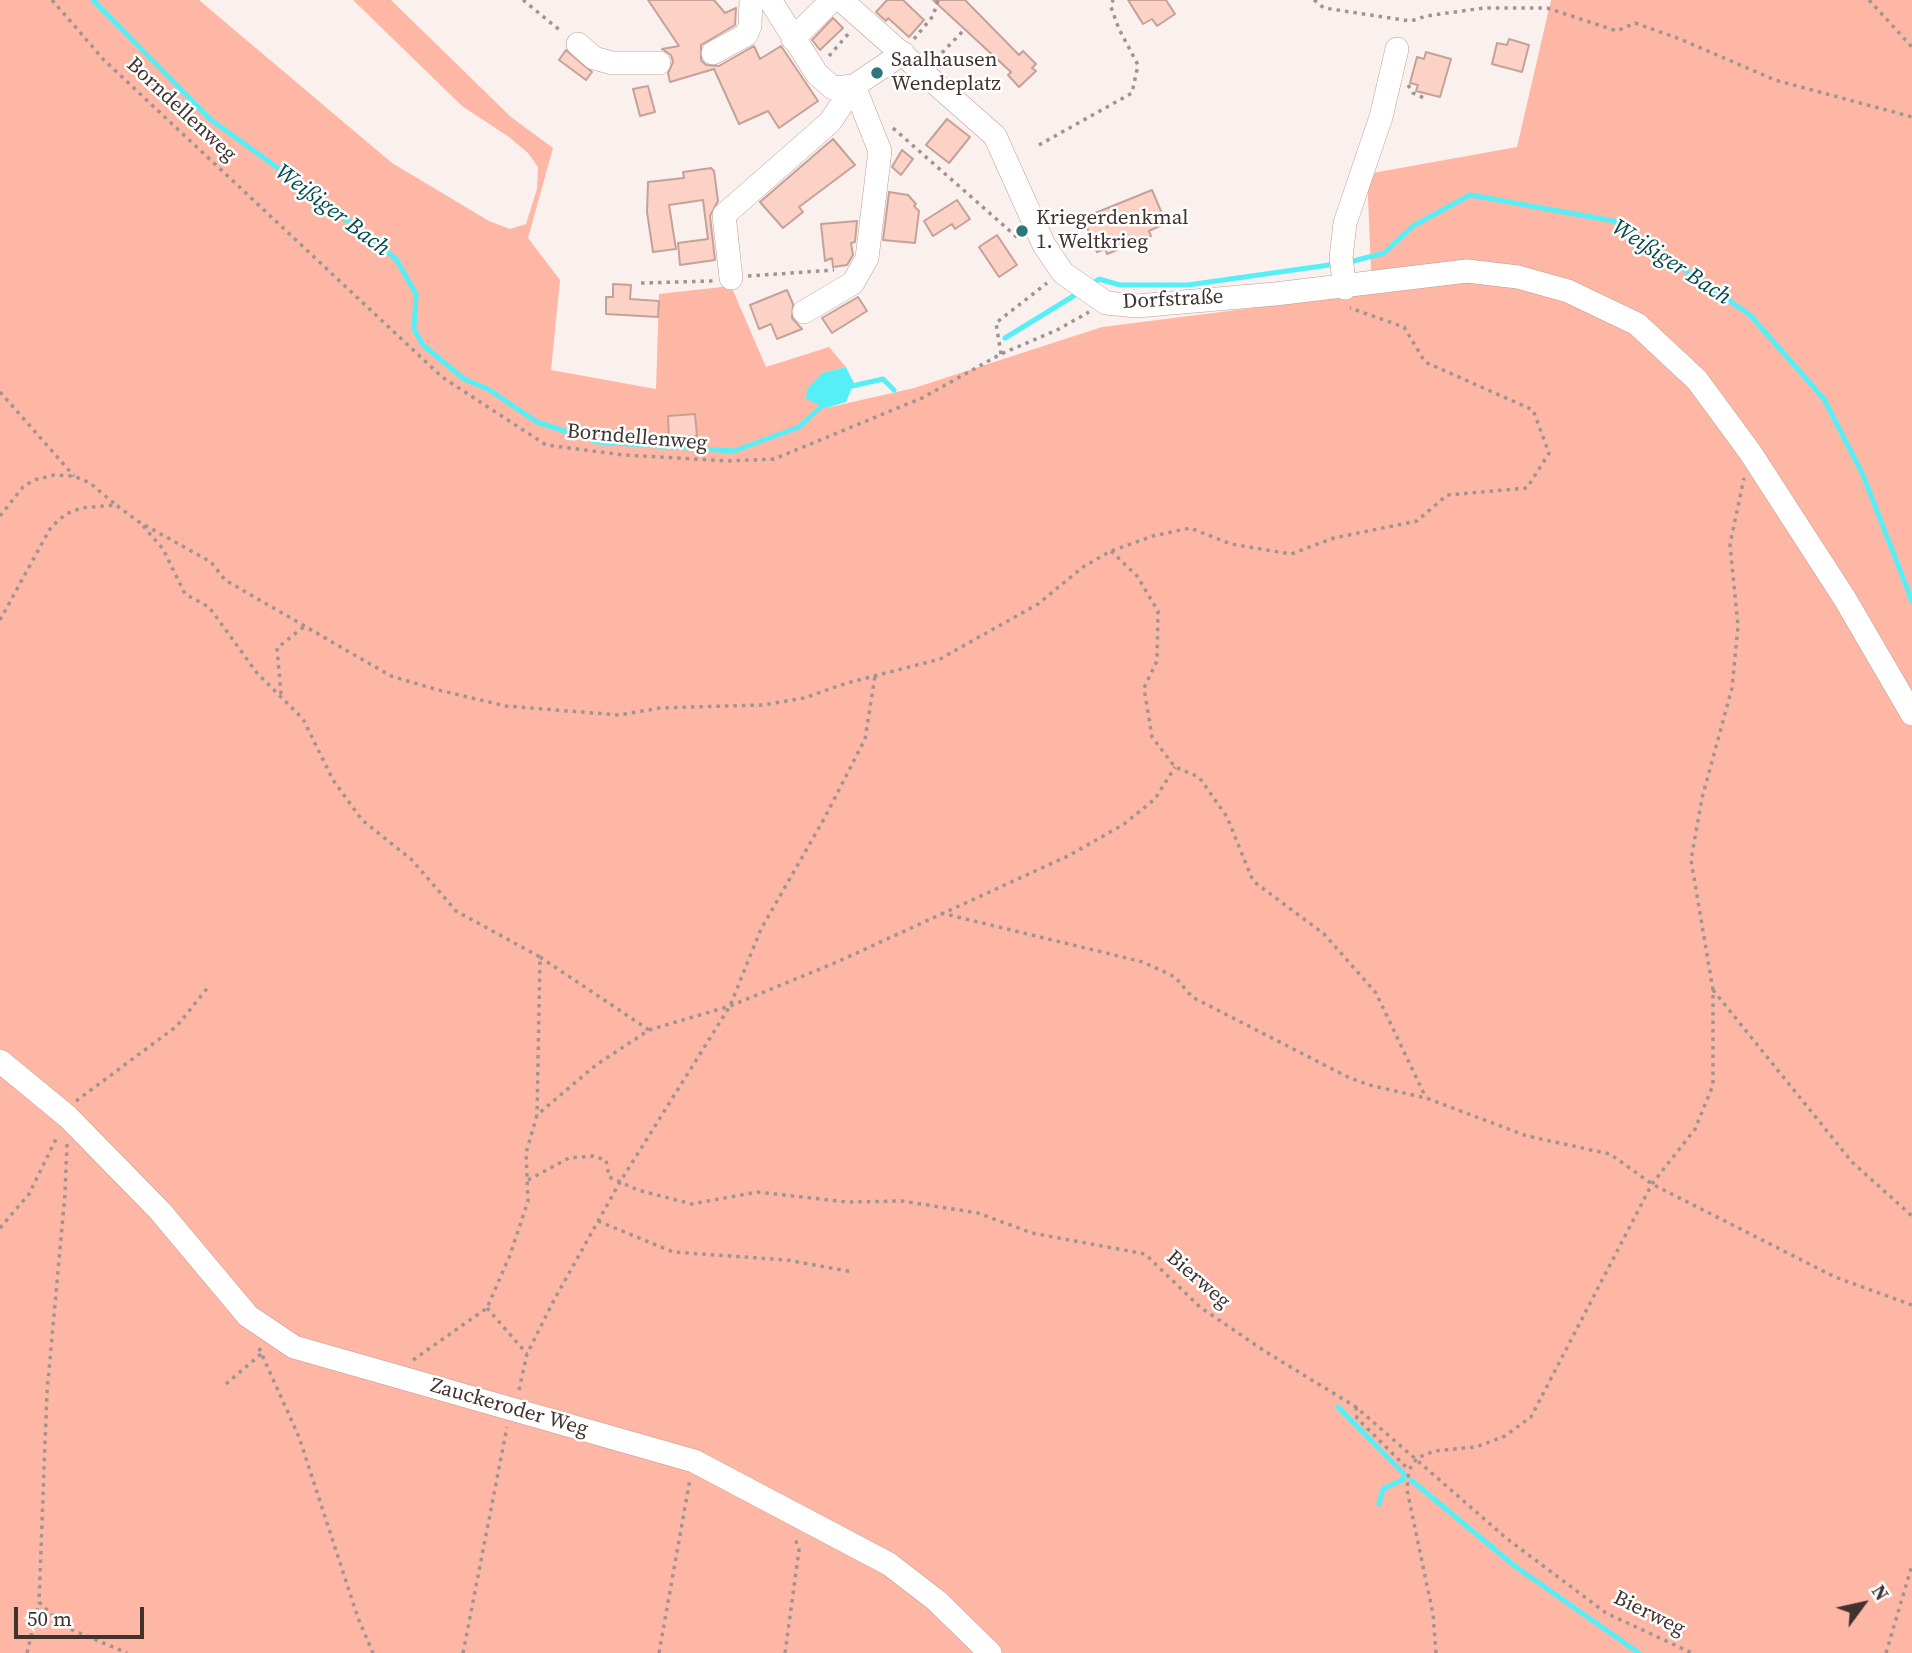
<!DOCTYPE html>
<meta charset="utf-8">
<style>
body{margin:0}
#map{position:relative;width:1912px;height:1653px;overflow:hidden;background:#faf1ef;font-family:"Source Serif 4",serif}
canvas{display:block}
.north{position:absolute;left:1828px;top:1569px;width:70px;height:70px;-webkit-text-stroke:5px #fff;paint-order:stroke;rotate:57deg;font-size:19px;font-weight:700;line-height:28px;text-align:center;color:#41322e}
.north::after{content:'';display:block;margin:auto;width:24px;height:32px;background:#41322e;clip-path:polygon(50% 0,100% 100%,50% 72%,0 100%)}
.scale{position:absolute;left:14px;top:1607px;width:130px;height:32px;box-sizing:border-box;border:4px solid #41322e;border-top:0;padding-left:9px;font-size:21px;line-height:24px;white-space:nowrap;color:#41322e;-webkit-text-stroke:5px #fff;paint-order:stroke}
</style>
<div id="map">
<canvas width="1912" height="1653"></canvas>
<div class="north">N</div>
<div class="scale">50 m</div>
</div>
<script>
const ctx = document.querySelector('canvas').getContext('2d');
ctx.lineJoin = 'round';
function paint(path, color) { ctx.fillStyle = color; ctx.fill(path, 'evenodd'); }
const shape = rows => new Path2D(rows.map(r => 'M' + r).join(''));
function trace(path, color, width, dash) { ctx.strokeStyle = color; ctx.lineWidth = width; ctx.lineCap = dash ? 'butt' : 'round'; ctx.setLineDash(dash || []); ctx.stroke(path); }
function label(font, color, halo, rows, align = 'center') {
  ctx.font = font + ' "Source Serif 4",serif'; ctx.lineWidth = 5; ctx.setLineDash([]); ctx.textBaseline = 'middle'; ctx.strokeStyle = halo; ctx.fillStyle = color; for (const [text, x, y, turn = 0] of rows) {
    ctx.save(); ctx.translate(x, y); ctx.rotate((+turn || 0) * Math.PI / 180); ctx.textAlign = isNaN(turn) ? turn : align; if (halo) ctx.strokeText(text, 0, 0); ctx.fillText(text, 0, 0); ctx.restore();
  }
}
paint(shape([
 [0,0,199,0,392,163,489,221,510,229,526,224,537,189,538,167,528,153,509,137,462,106,353,0,391,0,511,117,553,148,528,238,560,280,551,370,656,389,659,294,731,286,766,367,829,347,846,367,822,373,826,408,914,388,1102,327,1372,293,1367,174,1517,147,1551,0,1912,0,1912,1653,0,1653]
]), '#feb7a5');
paint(shape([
 [846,367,854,383,846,402,826,408,806,399,807,389,822,373]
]), '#57eff7');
trace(shape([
 [93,0,210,119,315,195,396,259,416,294,414,329,423,345,464,379,488,389,537,422,598,442,734,451,799,427,826,402],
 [1346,263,1384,253,1413,226,1470,195,1614,221,1750,315,1824,399,1863,475,1912,601],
 [1091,285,1099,279,1120,285,1188,285,1336,264],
 [1005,338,1080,292],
 [848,387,883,379,894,390],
 [1338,1407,1404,1474,1404,1479,1383,1489,1379,1504],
 [1411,1480,1516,1567,1639,1653]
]), '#57eff7', 5);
const building = shape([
 [648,0,714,0,725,13,736,8,735,25,701,45,701,60,706,65,719,66,754,46,760,59,781,46,818,101,779,128,768,111,739,124,714,69,670,82,668,73,673,62,671,55,662,49,679,46,648,0],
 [887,0,903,0,924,20,909,37,888,18,886,21,876,12,887,0],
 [933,0,965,0,1019,55,1023,51,1036,64,1032,68,1036,71,1019,87,1008,75,1011,72,933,0],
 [1128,0,1166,0,1175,14,1157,26,1152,19,1143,24,1128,0],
 [833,18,843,28,820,50,812,40,833,18],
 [1509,39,1529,45,1522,72,1492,64,1497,43,1507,45,1509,39],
 [566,50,592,72,586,80,559,60,566,50],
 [1426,52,1451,59,1440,97,1416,91,1418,85,1410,83,1417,57,1424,59,1426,52],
 [648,86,655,112,640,116,633,89,648,86],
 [947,119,970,137,949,163,926,145,947,119],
 [833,139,855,165,799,207,803,212,783,228,760,202,833,139],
 [902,150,913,159,901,175,892,167,902,150],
 [711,168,714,171,718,201,710,216,715,260,680,265,678,243,708,239,703,200,669,205,676,249,653,252,647,212,648,182,684,178,683,172,711,168],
 [1152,190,1166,223,1149,231,1151,236,1107,254,1105,249,1097,252,1083,218,1152,190],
 [889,192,908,195,916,204,914,206,919,211,915,243,883,240,889,192],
 [957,200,970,219,955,229,952,224,933,236,924,221,957,200],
 [857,221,855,242,851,243,853,255,847,265,833,267,832,258,825,261,821,224,857,221],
 [997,235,1017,265,999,277,979,247,997,235],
 [613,284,631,285,630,299,659,301,658,317,606,314,606,297,613,297,613,284],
 [787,290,793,304,792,318,802,329,777,339,771,324,759,329,750,305,787,290],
 [858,297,867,311,832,333,822,318,858,297],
 [695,414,697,436,669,438,668,416,695,414]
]);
paint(building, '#fcd1c6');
trace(building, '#c6a197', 2);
const minor = shape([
 [770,0,817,74,833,88,854,86,903,53],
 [841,0,995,136,1044,245,1063,273,1106,303,1137,306,1275,294,1467,271,1518,277,1568,291,1637,324,1697,380,1750,452,1845,599,1912,714],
 [793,39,832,0],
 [578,44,594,58,612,63,659,63],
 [713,53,746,35,750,26,751,0],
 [731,278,724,215,830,122,854,86,880,151,867,258,853,283,804,312],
 [1345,288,1341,258,1345,223,1381,117,1397,49],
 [0,1061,68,1117,160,1211,248,1316,294,1347,694,1461,889,1564,937,1601,990,1653]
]);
trace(minor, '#c09b91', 24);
trace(shape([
 [52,0,104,60,442,377,546,445,624,455,728,461,774,459,922,398,1001,354,1057,330,1089,312],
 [523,0,562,32],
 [1314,0,1324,8,1411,21,1426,16,1484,8,1547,8,1617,31,1635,23,1680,39,1775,80,1912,117],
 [1869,0,1912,47],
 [914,39,933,16,938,0],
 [829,56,849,33],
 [936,59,964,30],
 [1408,85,1413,93,1424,98],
 [893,128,1019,239],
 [1039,145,1132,93,1138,65,1119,29,1111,7,1113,0],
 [748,276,834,270],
 [641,283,713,281],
 [1001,354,996,323,1047,283],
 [0,392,74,476],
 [0,516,23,487,34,480,54,475,74,476,90,483,116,505],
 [143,526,163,549,185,594,209,607,257,673,303,719,333,780,362,820,412,860,456,911,540,957,537,1115],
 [1111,551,1137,576,1158,611,1157,661,1144,688,1152,737,1175,767,1199,777,1227,817,1253,881,1324,934,1376,993,1426,1098],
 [0,620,51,527,66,514,81,508,116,505,139,522,211,562,225,580,339,646,391,676,438,690,506,706,619,715,660,708,763,705,804,698,847,683,940,659,1038,604,1083,567,1111,551,1153,536,1190,528,1231,544,1291,554,1334,538,1417,521,1447,495,1527,488,1549,453,1533,410,1425,362,1404,327,1350,308],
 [281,694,277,648,306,625],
 [941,913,1143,962,1175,977,1192,997,1348,1077,1369,1085,1426,1098,1527,1136,1610,1154,1652,1184,1835,1277,1912,1305],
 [540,957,649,1030],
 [1713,990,1852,1162,1912,1216],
 [76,1101,177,1026,209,986],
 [67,1144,65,1194,47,1392,39,1602,63,1626,127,1653],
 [528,1180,569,1158,593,1156,606,1160,609,1177,638,1190,692,1204,757,1192,847,1202,902,1201,978,1213,1032,1233,1145,1254,1200,1307,1266,1352,1356,1407,1506,1538,1606,1613,1692,1653],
 [598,1221,673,1252,787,1260,853,1272],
 [0,1228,29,1194,58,1135],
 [487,1308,527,1354],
 [259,1348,299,1437,358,1618,373,1653],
 [413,1360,487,1308,510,1255,528,1201,526,1153,537,1115,596,1065,649,1030,730,1006,837,962,1070,855,1124,824,1155,799,1175,767],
 [226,1384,261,1354],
 [519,1390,527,1354,554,1300,620,1182,730,1006,761,929,824,819,865,739,875,676],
 [1356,1407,1357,1418,1409,1470],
 [27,1653,39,1602],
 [463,1653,507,1427],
 [659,1653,690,1479],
 [785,1653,799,1550,795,1538],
 [1436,1653,1433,1614,1407,1490,1409,1470,1417,1458,1434,1451,1476,1447,1505,1436,1531,1417,1652,1184,1695,1129,1713,1085,1713,990,1691,860,1702,798,1732,688,1738,626,1730,544,1744,478],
 [1886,1653,1912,1565]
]), '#a09491', 3.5, [3.5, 5]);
trace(minor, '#fff', 23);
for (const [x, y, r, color] of [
 [877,73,7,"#2d777b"],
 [1022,231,7,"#2d777b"]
]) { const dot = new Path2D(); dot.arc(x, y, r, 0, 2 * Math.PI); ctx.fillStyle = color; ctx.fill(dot); trace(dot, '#fff', 2.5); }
label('21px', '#41322e', '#fff', [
 ["Saalhausen",891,61],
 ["Wendeplatz",891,85],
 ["Kriegerdenkmal",1036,219],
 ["1. Weltkrieg",1036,243]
], 'left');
label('21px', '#41322e', '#fff', [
 ["Borndellenweg",181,110,43],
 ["Dorfstraße",1173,300,-3],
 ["Borndellenweg",637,438,5],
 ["Bierweg",1198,1280,41],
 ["Zauckeroder Weg",509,1408,16],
 ["Bierweg",1649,1614,26]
]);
label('italic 23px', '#014a4d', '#fff', [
 ["Weißiger Bach",332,211,37],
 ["Weißiger Bach",1671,263,33]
]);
</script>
